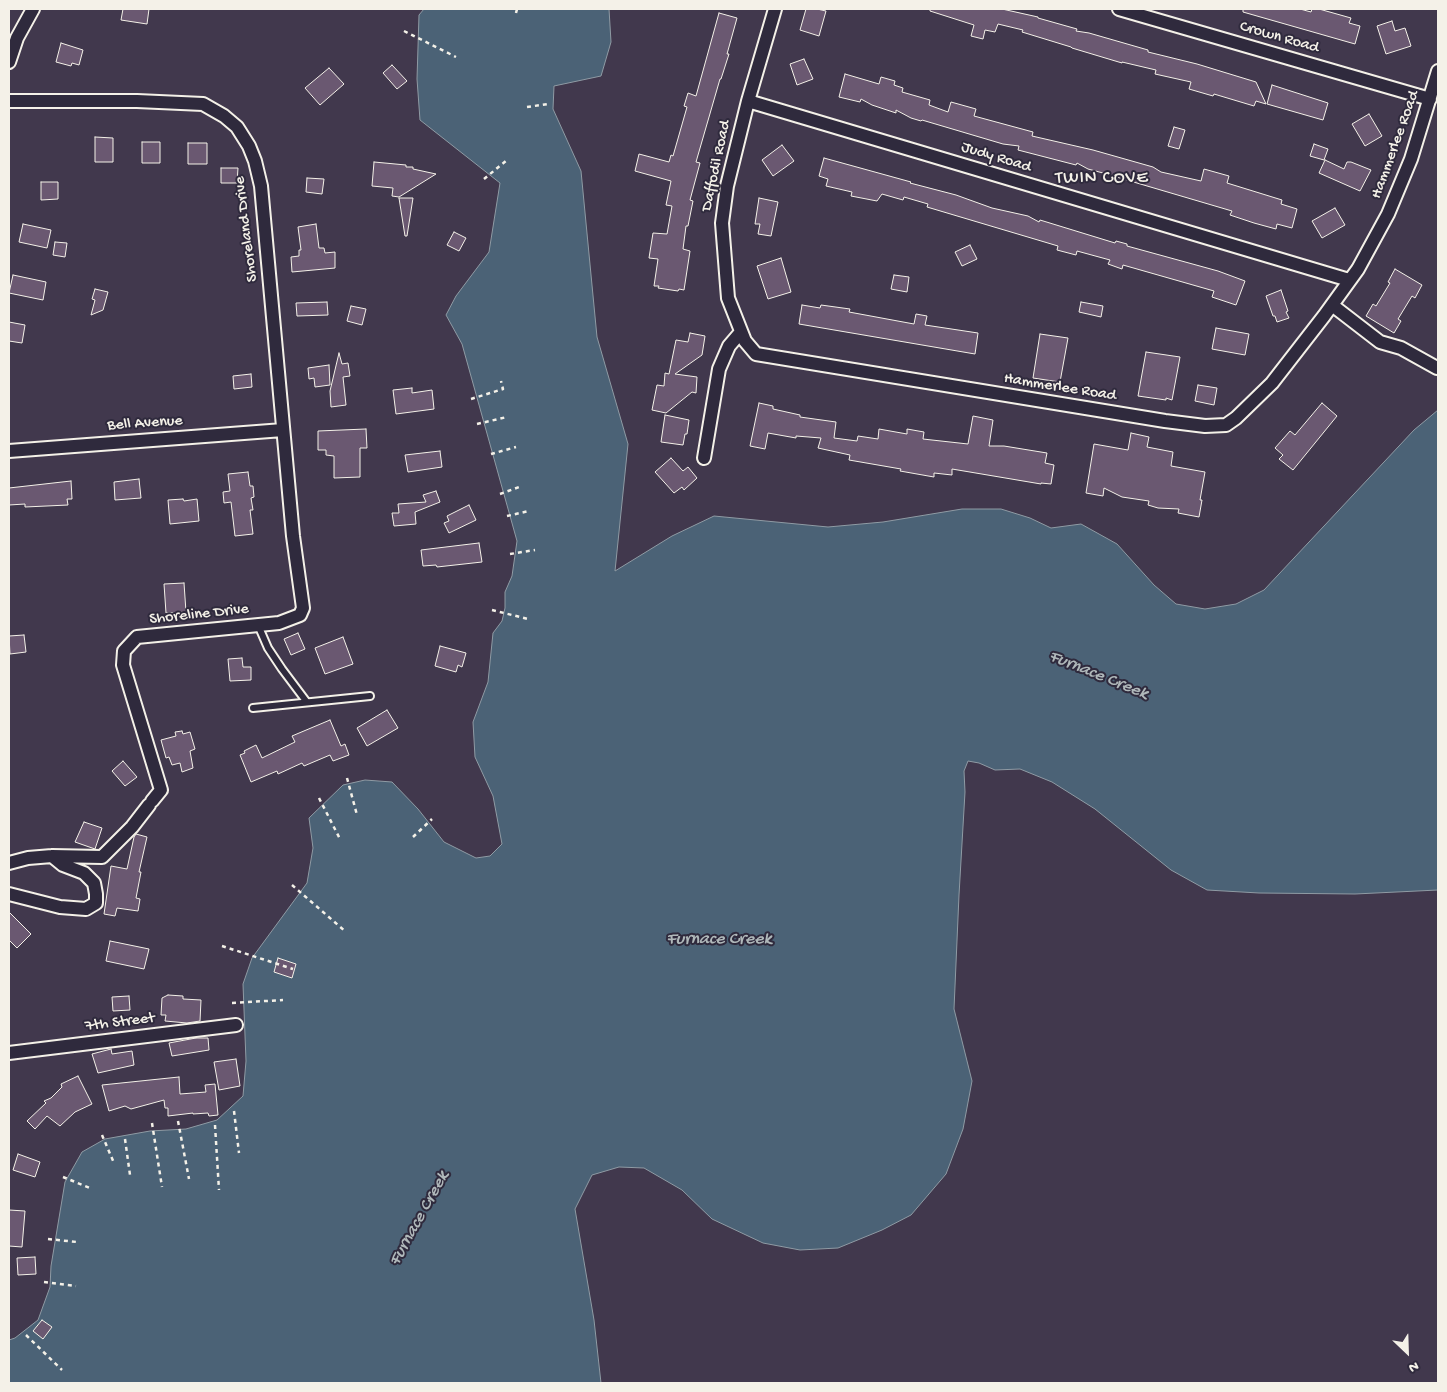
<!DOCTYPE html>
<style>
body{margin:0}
#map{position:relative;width:1447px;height:1392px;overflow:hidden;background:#41384d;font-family:"Gochi Hand",sans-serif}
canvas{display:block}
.frame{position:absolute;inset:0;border:10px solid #f4f1e8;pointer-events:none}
.north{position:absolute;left:1382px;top:1327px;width:50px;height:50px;-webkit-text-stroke:4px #2f2a3d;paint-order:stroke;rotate:156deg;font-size:14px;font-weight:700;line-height:20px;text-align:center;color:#f4f1e8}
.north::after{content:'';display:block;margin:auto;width:18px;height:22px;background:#f4f1e8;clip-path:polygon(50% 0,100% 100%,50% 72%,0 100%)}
</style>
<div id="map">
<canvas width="1447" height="1392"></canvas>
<div class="frame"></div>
<div class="north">N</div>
</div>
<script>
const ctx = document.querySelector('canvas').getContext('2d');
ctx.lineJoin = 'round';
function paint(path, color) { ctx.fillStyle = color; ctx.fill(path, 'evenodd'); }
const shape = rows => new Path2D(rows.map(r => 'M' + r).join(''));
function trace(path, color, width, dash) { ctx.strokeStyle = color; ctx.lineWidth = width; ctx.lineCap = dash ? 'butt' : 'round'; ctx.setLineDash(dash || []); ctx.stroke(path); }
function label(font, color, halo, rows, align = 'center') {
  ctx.font = font + ' "Gochi Hand",sans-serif'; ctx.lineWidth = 4; ctx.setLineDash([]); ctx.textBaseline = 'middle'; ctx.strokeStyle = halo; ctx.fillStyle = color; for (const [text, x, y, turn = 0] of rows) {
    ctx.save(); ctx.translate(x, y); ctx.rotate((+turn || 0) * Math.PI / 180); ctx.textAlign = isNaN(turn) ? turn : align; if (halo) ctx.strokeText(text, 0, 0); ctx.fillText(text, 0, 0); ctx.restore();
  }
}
const water = shape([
 [424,9,609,9,611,42,601,76,554,86,553,109,581,171,597,337,628,444,615,571,672,536,714,516,828,527,883,522,962,509,1001,509,1030,518,1051,528,1081,524,1117,544,1154,585,1176,604,1205,609,1236,604,1264,590,1414,430,1438,410,1438,890,1355,894,1259,893,1207,890,1171,870,1095,809,1052,782,1020,769,995,770,979,763,968,761,964,771,965,792,959,895,954,1009,972,1081,963,1129,946,1174,911,1215,882,1230,838,1248,800,1250,763,1243,712,1219,682,1190,644,1168,619,1167,592,1175,575,1209,594,1320,601,1383,9,1383,9,1340,15,1338,38,1320,50,1287,51,1266,65,1182,82,1152,105,1139,150,1131,186,1129,217,1120,243,1096,246,1061,243,984,252,958,307,883,313,848,309,818,343,785,365,780,392,782,418,809,444,842,476,858,490,856,502,844,493,796,475,757,473,722,488,682,493,633,502,621,505,608,505,592,512,576,517,541,462,344,446,315,456,296,489,252,500,183,420,120,417,79,419,15,424,9]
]);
paint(water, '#4b6276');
trace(water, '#8f9ba4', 1);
const building = shape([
 [123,9,149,9,147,24,121,20,123,9],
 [806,9,817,9,826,11,819,36,800,30,806,9],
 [930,9,1002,9,1038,17,1038,18,1077,29,1076,31,1089,33,1148,50,1148,52,1197,64,1256,82,1266,104,1256,101,1254,106,1214,94,1213,96,1189,89,1191,82,1155,74,1156,70,1122,62,1122,63,1072,48,1071,47,1022,32,1023,30,998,24,995,32,985,30,983,39,971,36,974,25,930,11,930,9],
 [1243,9,1300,9,1311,12,1312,9,1319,9,1351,18,1349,23,1360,26,1355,44,1243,12,1243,9],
 [719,13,737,18,727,54,729,54,721,79,720,79,696,162,700,163,690,200,693,201,688,226,686,226,683,249,690,251,684,290,679,289,678,291,658,288,659,286,654,286,658,259,649,258,653,233,667,234,672,206,666,205,671,181,635,171,639,154,669,162,671,155,673,156,687,107,684,106,688,93,696,96,719,13],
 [1392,21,1395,31,1405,28,1411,46,1386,54,1377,26,1392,21],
 [61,43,83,50,79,65,72,63,71,66,56,62,61,43],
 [804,59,813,79,797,85,790,64,804,59],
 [392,65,407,81,397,89,383,73,392,65],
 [329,68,344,84,320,105,305,88,329,68],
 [845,74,879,84,881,77,895,81,894,85,903,88,902,92,930,100,929,105,948,112,951,102,976,109,974,116,1033,132,1032,136,1093,150,1153,167,1161,172,1201,181,1204,169,1229,176,1227,183,1282,200,1281,204,1297,209,1292,228,1277,224,1276,229,1254,223,1230,215,1232,211,1103,173,1088,169,1077,163,1076,165,1018,150,1019,146,1003,144,922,120,921,121,911,118,896,110,896,113,872,105,861,99,860,102,839,97,845,74],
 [1272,85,1328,103,1323,120,1267,104,1272,85],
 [1369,114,1382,136,1365,146,1352,124,1369,114],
 [1174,127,1185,130,1179,149,1168,146,1174,127],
 [95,137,113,138,113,162,95,162,95,137],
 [142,142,160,142,160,163,142,163,142,142],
 [188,143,207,143,207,164,188,164,188,143],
 [1314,144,1328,149,1324,160,1310,156,1314,144],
 [782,145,794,161,773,176,762,160,782,145],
 [824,158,911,182,910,183,956,195,992,208,1028,216,1039,222,1040,220,1115,243,1116,241,1127,244,1127,246,1218,271,1245,281,1236,305,1212,297,1214,291,1123,265,1122,269,1108,264,1110,260,1077,251,1076,255,1057,250,1058,246,927,207,928,204,904,197,903,200,882,194,877,201,851,196,852,192,826,186,828,179,819,176,824,158],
 [1325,160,1344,169,1347,162,1351,162,1371,170,1360,191,1319,173,1325,160],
 [374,162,406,165,406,167,413,167,413,169,436,174,399,197,392,196,393,188,372,186,374,162],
 [221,168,238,168,237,183,221,183,221,168],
 [307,178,324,179,322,194,306,192,307,178],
 [41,182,58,182,58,199,41,200,41,182],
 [399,198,413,198,407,236,405,236,399,198],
 [759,198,778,202,771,236,758,234,760,224,755,224,759,198],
 [1335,208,1345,225,1322,238,1312,221,1335,208],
 [23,224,51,230,47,248,19,242,23,224],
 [316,224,319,248,324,248,325,253,335,252,335,268,292,272,291,257,299,256,299,250,301,250,298,227,316,224],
 [454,232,466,238,459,251,447,245,454,232],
 [55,242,67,243,65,257,53,255,55,242],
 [970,245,977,259,962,266,955,252,970,245],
 [781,258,791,292,768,299,757,266,781,258],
 [1395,269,1422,285,1415,298,1412,296,1398,319,1401,321,1394,333,1366,316,1373,304,1376,306,1390,283,1388,282,1395,269],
 [13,275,46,282,43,300,9,293,13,275],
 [894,275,909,277,907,292,891,289,894,275],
 [95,289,108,292,103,310,91,315,95,300,92,299,95,289],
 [1281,290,1288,311,1286,312,1289,318,1277,322,1275,316,1273,316,1266,296,1281,290],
 [327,302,328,315,297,316,296,303,327,302],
 [1081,302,1103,306,1101,317,1079,312,1081,302],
 [802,305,820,308,821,305,850,309,849,312,914,324,916,314,927,316,925,325,978,333,975,354,799,324,802,305],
 [351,306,366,309,362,325,347,321,351,306],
 [9,322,25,325,22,343,9,341,9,322],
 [1216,328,1249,334,1245,355,1212,349,1216,328],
 [690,333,705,336,702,355,675,374,697,377,696,393,692,392,666,413,652,410,657,385,664,386,665,373,669,374,676,340,688,342,690,333],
 [1040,334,1068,338,1060,382,1033,378,1040,334],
 [1146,352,1180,357,1172,400,1166,398,1166,400,1138,396,1146,352],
 [339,353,342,364,348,363,350,376,343,377,346,405,331,407,330,391,339,353],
 [329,365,330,385,315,387,314,378,309,379,308,368,329,365],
 [251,374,252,387,234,389,233,376,251,374],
 [1198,385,1217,388,1214,405,1195,401,1198,385],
 [412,388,412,393,432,390,434,409,396,414,393,390,412,388],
 [759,403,773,406,773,409,800,415,800,417,836,422,834,438,857,441,858,436,878,439,879,429,907,434,907,429,924,432,923,439,968,444,973,416,993,420,989,446,1004,446,1047,453,1045,463,1054,465,1051,484,1041,483,1041,484,952,469,952,475,934,473,934,477,900,471,901,469,849,460,850,455,818,448,821,438,796,436,796,438,768,433,765,449,750,446,759,403],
 [1322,403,1337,416,1293,470,1279,459,1283,455,1275,448,1290,431,1295,435,1322,403],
 [665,415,689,420,687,434,685,434,683,445,661,442,665,415],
 [366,429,367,448,360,448,360,477,334,478,334,456,326,455,326,450,318,450,318,431,366,429],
 [1131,433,1149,437,1147,447,1173,452,1171,466,1205,472,1200,500,1202,500,1199,517,1178,513,1179,509,1158,508,1148,505,1149,501,1122,497,1104,488,1103,496,1086,493,1094,444,1128,450,1131,433],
 [440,451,442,467,408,472,405,455,440,451],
 [671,458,683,471,688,467,697,478,684,490,682,487,674,493,655,472,671,458],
 [248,472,250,486,253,486,254,497,251,498,253,510,250,510,253,534,235,536,231,502,224,503,223,492,230,491,228,474,248,472],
 [139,479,141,498,115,500,114,482,139,479],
 [71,481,72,499,67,499,68,505,25,507,25,504,9,505,9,488,71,481],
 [436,491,440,502,415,512,416,524,394,526,392,513,399,513,398,504,426,502,423,495,436,491],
 [183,499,184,501,197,499,199,521,170,524,168,500,183,499],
 [469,505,476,520,449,533,444,523,449,521,447,516,469,505],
 [479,543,482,562,437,567,436,565,423,566,421,550,479,543],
 [184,583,186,612,166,613,164,584,184,583],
 [298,633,305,649,291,655,284,639,298,633],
 [24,635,26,652,10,654,9,636,24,635],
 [343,637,353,664,325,674,315,648,343,637],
 [440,646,466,653,462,667,458,665,456,672,435,666,440,646],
 [242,658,243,667,251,667,251,680,230,681,228,659,242,658],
 [387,710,398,728,367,746,357,728,387,710],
 [330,720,341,746,345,744,349,755,333,761,330,755,304,766,302,763,278,774,277,771,251,782,240,755,245,753,244,751,256,745,262,758,295,742,292,736,330,720],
 [182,731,183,734,190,732,195,749,190,751,193,768,182,772,180,763,172,765,169,757,166,758,161,740,176,736,175,732,182,731],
 [123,761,137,777,125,786,112,771,123,761],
 [84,822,102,828,95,849,75,842,84,822],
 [136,834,147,837,139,872,141,872,136,898,140,899,138,911,117,908,115,916,104,914,111,866,127,869,134,837,136,834],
 [9,912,31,934,17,948,9,940,9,912],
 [110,941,149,949,144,969,106,961,110,941],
 [278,958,296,964,292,978,274,972,278,958],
 [168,995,183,996,183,999,201,1000,200,1021,187,1023,165,1021,166,1015,161,1015,162,998,168,995],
 [129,996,130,1010,113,1011,112,997,129,996],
 [196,1038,208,1038,209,1050,172,1056,169,1043,196,1038],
 [111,1049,112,1054,132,1051,134,1065,98,1073,92,1054,111,1049],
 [236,1059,240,1086,219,1090,214,1062,236,1059],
 [78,1076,92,1104,75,1112,60,1126,47,1116,35,1129,27,1121,46,1103,44,1101,51,1098,62,1087,61,1084,78,1076],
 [179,1077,180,1094,206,1092,205,1085,215,1084,218,1115,209,1116,208,1113,193,1114,193,1113,168,1116,168,1108,165,1108,164,1100,131,1109,125,1106,109,1111,102,1085,179,1077],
 [18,1154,40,1162,35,1177,13,1170,18,1154],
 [9,1210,25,1211,22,1247,9,1246,9,1210],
 [35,1257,36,1274,18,1275,17,1258,35,1257],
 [42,1320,52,1327,43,1339,33,1331,42,1320]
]);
paint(building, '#6a5871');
trace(building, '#f4f1e8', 1);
const service = shape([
 [258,625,268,648,282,669,306,701],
 [253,708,370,696]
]);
const minor = shape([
 [775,9,748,101,727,186,722,223,728,298,745,341,756,354,1165,421,1205,426,1226,425,1236,418,1272,383,1324,316,1358,269,1388,214,1411,159,1438,71],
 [1119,9,1430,99],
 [9,62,17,38,33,9],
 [9,101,137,101,203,104,224,116,237,127,249,146,255,161,261,186,293,536,303,608,300,615,279,623,137,637,124,651,123,665,161,790,152,801],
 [748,101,1349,280],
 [1332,305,1380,342,1401,348,1437,368],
 [9,451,283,430],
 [704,458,719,369,729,346,741,332],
 [9,863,28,858,52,856,102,857,132,827,149,805],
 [9,894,60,907,86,909,96,903,96,894,94,883,84,873,63,865,52,856],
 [9,1053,236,1025]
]);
trace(service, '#f4f1e8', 10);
trace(minor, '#f4f1e8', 16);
trace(shape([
 [516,13,517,9],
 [404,31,456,57],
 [527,107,548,104],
 [484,179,507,160],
 [471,399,503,389,501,381],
 [477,424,507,417],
 [491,454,516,447],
 [500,494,522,486],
 [507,516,529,511],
 [510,554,535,550],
 [492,610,528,619],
 [347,778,357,815],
 [319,798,340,839],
 [413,837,432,819],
 [292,885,346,932],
 [222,946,293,969],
 [232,1003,283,1000],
 [234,1111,239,1153],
 [178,1121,189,1179],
 [152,1123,162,1187],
 [215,1125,219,1190],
 [102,1135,114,1163],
 [125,1139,130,1175],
 [63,1177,90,1188],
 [48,1239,77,1242],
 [44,1282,76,1286],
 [26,1335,62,1370]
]), '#f4f1e8', 2.5, [4, 4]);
trace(service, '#2f2a3d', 6);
trace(minor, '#2f2a3d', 12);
label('16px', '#f4f1e8', '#2f2a3d', [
 ["Crown Road",1279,38,16],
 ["Hammerlee Road",1396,145,-70],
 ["Judy Road",996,158,17],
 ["Daffodil Road",717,166,-78],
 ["Shoreland Drive",247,229,-97],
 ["Hammerlee Road",1060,388,9],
 ["Bell Avenue",145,424,-4],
 ["Shoreline Drive",199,615,-6],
 ["7th Street",120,1023,-7]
]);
ctx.letterSpacing = '1px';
label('18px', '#f4f1e8', '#2f2a3d', [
 ["TWIN COVE",1102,179]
]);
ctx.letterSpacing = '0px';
label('italic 18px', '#b0b8ba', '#2f2a3d', [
 ["Furnace Creek",1098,676,22],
 ["Furnace Creek",719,940],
 ["Furnace Creek",420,1219,-61]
]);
</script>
